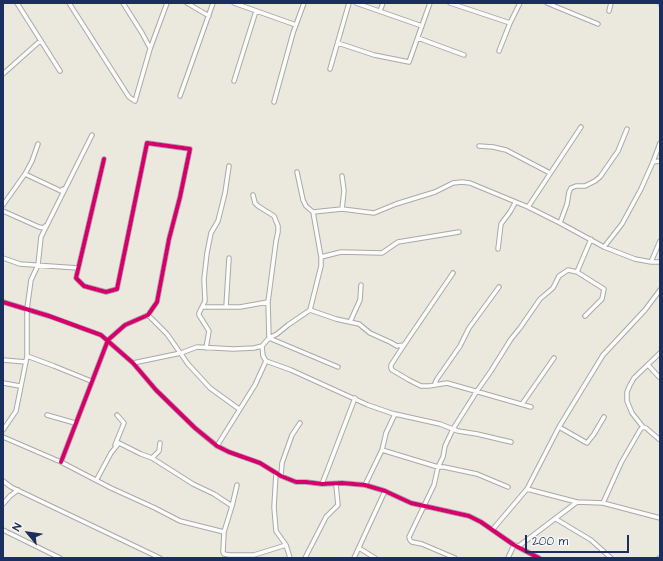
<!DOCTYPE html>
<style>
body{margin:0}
#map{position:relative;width:663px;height:561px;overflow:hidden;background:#ebe8de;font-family:"Architects Daughter",sans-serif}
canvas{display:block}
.frame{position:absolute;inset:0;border:4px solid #1b2f5e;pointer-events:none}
.north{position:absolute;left:8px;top:513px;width:40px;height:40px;-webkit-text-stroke:3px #f6f6f2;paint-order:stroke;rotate:299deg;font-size:11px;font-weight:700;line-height:16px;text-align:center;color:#1b2f5e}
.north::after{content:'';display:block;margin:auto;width:14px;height:18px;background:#1b2f5e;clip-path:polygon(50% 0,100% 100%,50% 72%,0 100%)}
.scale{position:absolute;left:525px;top:535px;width:104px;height:18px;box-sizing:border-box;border:2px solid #1b2f5e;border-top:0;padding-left:5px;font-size:12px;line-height:14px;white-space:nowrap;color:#1b2f5e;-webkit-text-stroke:3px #f6f6f2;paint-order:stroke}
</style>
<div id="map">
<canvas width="663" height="561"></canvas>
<div class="frame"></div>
<div class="north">N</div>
<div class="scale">200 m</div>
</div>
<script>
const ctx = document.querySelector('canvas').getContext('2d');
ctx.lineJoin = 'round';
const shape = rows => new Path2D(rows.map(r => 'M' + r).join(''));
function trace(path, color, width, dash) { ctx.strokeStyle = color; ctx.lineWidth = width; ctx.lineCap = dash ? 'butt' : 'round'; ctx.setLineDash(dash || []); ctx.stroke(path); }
trace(shape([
 [657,3,660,8]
]), '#91badd', 1);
const minor = shape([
 [17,3,60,71],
 [69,3,129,97,135,101,150,49,167,3],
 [123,3,142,33,150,48],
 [187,3,209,16],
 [234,3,296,25],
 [356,3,422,26],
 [450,3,510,23],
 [547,3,598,24],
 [380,11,383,3],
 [609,11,611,3],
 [418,38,464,55],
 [338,43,374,55,409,62,430,3],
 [499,51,510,23,520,3],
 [330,69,349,3],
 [3,74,40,41],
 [234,81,256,11],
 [180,96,213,3],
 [274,102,293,33,304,3],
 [479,146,493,147,506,150,550,173],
 [653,162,660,161],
 [25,174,61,191,63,189],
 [253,195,255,203,258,206,274,216,278,226,278,232,276,241,268,302,269,338,338,367],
 [3,205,25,174,32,161,38,144],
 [528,207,581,127],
 [342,209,344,191,342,176],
 [3,211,39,227,44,228,45,226],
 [313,212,342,209,374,213,396,204,435,192,453,183,462,182,470,183,528,207,560,223,604,247,635,259,651,262,660,262],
 [560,223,567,204,569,192,571,188,576,186,585,186,595,181,600,177,618,151,627,129],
 [604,247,622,224,641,189,653,162,660,143],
 [498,249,501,224,510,212,515,203],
 [321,257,341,252,382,253,398,242,459,232],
 [3,258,20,264,78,268],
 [651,262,660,241],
 [453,273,404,345,391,365,391,368,392,370,409,380,421,386,429,386,447,383,531,407],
 [3,302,49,316,101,335,133,363,156,390,195,428,217,446,229,452,260,463,281,476,296,482,306,482,322,484,342,483,365,485,385,491,411,503,469,516,481,522,514,545,539,558],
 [203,307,240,307,268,302],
 [226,307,229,258],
 [310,310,336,319,359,324,370,333,390,342,397,346,404,345],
 [148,315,167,334,188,364,210,388,239,409],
 [585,316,602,299,604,289,577,272,591,239],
 [350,322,360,300,361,285],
 [206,348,209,331,199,315,199,313,205,301,204,279,207,253,211,233,218,221,225,193,229,166],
 [27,356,54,366,91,381],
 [3,360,26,362],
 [266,361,291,370,368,405,394,414],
 [133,363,181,353,197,347,233,349,254,348,262,346,269,338,277,334,288,325,310,310,321,266,321,257,313,212,306,206,303,200,297,172],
 [648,365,660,378],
 [3,383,20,386],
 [436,384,435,383,437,379,460,346,469,328,499,287],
 [522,404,554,358],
 [47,415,75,423],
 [559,427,587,443,594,434,604,417],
 [643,427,632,413,627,401,627,392,630,385,634,378,660,353],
 [3,430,16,411,27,356,27,309,31,280,38,265,41,237,92,135],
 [3,437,61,462,111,488,155,508,180,521,224,532],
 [115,445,124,423,117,415],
 [217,446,255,385,266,361,263,356,262,346],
 [382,450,438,467,444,467,477,474,508,487],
 [152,458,159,451,160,443],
 [61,462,108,340,125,325,148,315,157,302,169,239,180,197,190,149,147,143,117,289,106,292,84,286,76,278,104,159],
 [281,476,282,463,292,435,300,423],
 [97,479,111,453,119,443,141,454,152,458,193,484,214,494,232,506],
 [3,481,11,487,160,558],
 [322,484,355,398],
 [237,485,232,506,224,532,223,552,224,554,229,555,254,555,286,545,276,531,274,507,276,473],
 [365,485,382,450,386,433,395,414,440,424,458,431,477,434,511,442],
 [527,489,577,502,603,503,660,518],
 [603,503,621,463,640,430,643,427,646,428,660,440],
 [3,504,10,496,18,490],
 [556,519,591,540,611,558],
 [493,529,527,489,559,427,603,355,645,310,660,290],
 [3,530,60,558],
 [286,545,290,558],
 [359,548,375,558],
 [305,558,326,517,338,505,336,485],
 [354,558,385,491],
 [455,558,422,544,412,542,410,540,409,537,434,485,438,467,443,457,445,446,453,429,477,391,491,371,511,339,520,328,540,299,553,288,559,276,568,270,577,272],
 [508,558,514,545,519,546,577,502],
 [659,558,660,558]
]);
trace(minor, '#a8a9a9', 5.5);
trace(minor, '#fcfcfa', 3.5);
trace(shape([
 [3,302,49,316,101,335,133,363,156,390,195,428,217,446,229,452,260,463,281,476,296,482,306,482,322,484,342,483,365,485,385,491,411,503,469,516,481,522,514,545,539,558],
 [61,462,108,340,125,325,148,315,157,302,169,239,180,197,190,149,147,143,117,289,106,292,84,286,76,278,104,159]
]), '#d6006c', 4);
</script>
